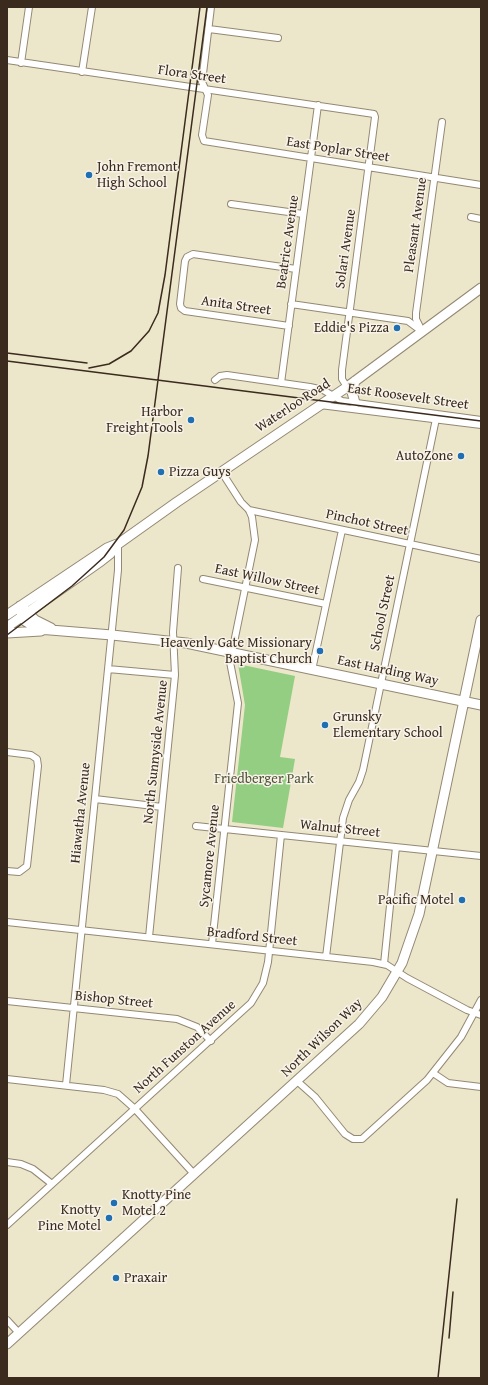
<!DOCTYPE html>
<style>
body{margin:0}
#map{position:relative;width:488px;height:1385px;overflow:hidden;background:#ece6ca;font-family:"Gentium Book Plus",serif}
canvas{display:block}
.frame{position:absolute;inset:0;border:8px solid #3b2a1e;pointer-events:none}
</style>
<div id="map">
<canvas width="488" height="1385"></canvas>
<div class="frame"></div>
</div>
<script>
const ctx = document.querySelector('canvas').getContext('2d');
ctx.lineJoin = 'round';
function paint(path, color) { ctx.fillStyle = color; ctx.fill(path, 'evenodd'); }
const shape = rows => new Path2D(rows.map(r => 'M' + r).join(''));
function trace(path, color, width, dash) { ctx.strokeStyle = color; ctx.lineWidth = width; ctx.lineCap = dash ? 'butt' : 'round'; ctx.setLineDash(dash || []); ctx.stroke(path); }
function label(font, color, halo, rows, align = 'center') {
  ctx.font = font + ' "Gentium Book Plus",serif'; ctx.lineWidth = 3; ctx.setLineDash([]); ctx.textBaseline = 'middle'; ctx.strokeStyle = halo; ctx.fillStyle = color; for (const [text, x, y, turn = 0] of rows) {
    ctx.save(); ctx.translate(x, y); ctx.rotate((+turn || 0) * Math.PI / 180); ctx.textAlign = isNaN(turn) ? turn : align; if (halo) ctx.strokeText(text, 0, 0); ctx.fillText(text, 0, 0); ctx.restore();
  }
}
paint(shape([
 [238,664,295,676,280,757,295,759,283,828,232,822,245,705]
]), '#93ce82');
const street = shape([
 [211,7,202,82,208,95,202,135,204,141,481,185],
 [209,29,278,38],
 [7,60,374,114,375,117,342,370,342,379,347,387],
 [21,63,29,7],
 [82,72,92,7],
 [231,204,303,214],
 [471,217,481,219],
 [291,304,408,321,420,330],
 [289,326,185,311,181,308,180,304,185,261,187,257,193,254,296,269],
 [422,331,416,319,416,313,442,122],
 [215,380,220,376,227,375,310,387,323,390,342,401,481,420],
 [281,383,318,105],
 [320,405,481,425],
 [249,510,481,559],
 [203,579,326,604],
 [108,669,175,675],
 [312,670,342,530],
 [7,752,31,755,37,759,38,766,27,866,19,872,7,871],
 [95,799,162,807],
 [196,826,481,856],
 [7,922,373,962,387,965,407,978,467,1010,481,1015],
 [149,937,175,675,173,632,178,568],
 [212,944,238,703,230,662,255,540,252,517,249,510,241,502,221,471],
 [326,957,343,818,349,800,359,782,363,770,437,414],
 [384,964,396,847],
 [7,1001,177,1019,197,1027,211,1041],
 [433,1073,448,1083,481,1087],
 [7,1079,104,1090,118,1094,135,1109,194,1174],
 [297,1081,315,1097,345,1134,353,1139,362,1139,427,1080,461,1037,481,1000],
 [66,1085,118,570,118,544],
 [7,1162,21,1164,33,1169,52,1184],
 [7,1225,251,1003,263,983,268,962,281,835],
 [7,1320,19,1333]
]);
const secondary = shape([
 [355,381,352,392,355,403],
 [20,606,22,617,25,621,38,629,112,635,186,643,481,705],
 [24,609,35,620,51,628],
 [7,615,107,548,117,544],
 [7,627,101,561,110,554,118,544,177,502,347,387,481,288],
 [7,633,41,631],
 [7,1344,359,1024,382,997,402,963,419,914,481,620]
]);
trace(street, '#948874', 8);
trace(secondary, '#948874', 11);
trace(street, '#fff', 6);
trace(secondary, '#fff', 9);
trace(shape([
 [7,353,87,363],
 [7,361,481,421],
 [89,368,109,364,131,351,149,331,158,313,165,275,200,7],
 [7,635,72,586,104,557,124,530,142,487,148,456,207,7],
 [449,1338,453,1292],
 [438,1378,457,1199]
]), '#3b2a1e', 1.5);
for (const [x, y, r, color] of [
 [89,175,4,"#1f6fb2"],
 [397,328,4,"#1f6fb2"],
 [191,420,4,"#1f6fb2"],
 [461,456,4,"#1f6fb2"],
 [161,472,4,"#1f6fb2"],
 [320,651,4,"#1f6fb2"],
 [325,725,4,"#1f6fb2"],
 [462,900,4,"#1f6fb2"],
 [114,1203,4,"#1f6fb2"],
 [109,1218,4,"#1f6fb2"],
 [116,1278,4,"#1f6fb2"]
]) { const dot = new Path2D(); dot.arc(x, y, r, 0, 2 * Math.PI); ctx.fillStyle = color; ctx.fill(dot); trace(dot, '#f7f3e8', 1.5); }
label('14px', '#3b2a1e', '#f7f3e8', [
 ["Flora Street",192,75,8],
 ["East Poplar Street",338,150,9],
 ["Pleasant Avenue",416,225,-82],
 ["Beatrice Avenue",288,242,-82],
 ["Solari Avenue",346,249,-82],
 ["Anita Street",236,306,8],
 ["East Roosevelt Street",408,397,8],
 ["Waterloo Road",293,406,-33],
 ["Pinchot Street",367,523,12],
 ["East Willow Street",267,580,12],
 ["School Street",383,613,-78],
 ["East Harding Way",388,671,12],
 ["North Sunnyside Avenue",156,752,-84],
 ["Hiawatha Avenue",81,813,-84],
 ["Walnut Street",340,829,6],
 ["Sycamore Avenue",210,856,-84],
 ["Bradford Street",252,937,6],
 ["Bishop Street",114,1000,6],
 ["North Wilson Way",322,1038,-44],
 ["North Funston Avenue",185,1047,-42]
]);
label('14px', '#3b2a1e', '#f7f3e8', [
 ["John Fremont",97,167,"left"],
 ["High School",97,183,"left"],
 ["Eddie's Pizza",389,328],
 ["Harbor",183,412],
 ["Freight Tools",183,428],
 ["AutoZone",453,456],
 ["Pizza Guys",169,472,"left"],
 ["Heavenly Gate Missionary",312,643],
 ["Baptist Church",312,659],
 ["Grunsky",333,717,"left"],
 ["Elementary School",333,733,"left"],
 ["Pacific Motel",454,900],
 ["Knotty Pine",122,1195,"left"],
 ["Motel 2",122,1211,"left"],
 ["Knotty",101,1210],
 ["Pine Motel",101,1226],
 ["Praxair",124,1278,"left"]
], 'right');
label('14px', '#515337', '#f7f3e8', [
 ["Friedberger Park",264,779]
]);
</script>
